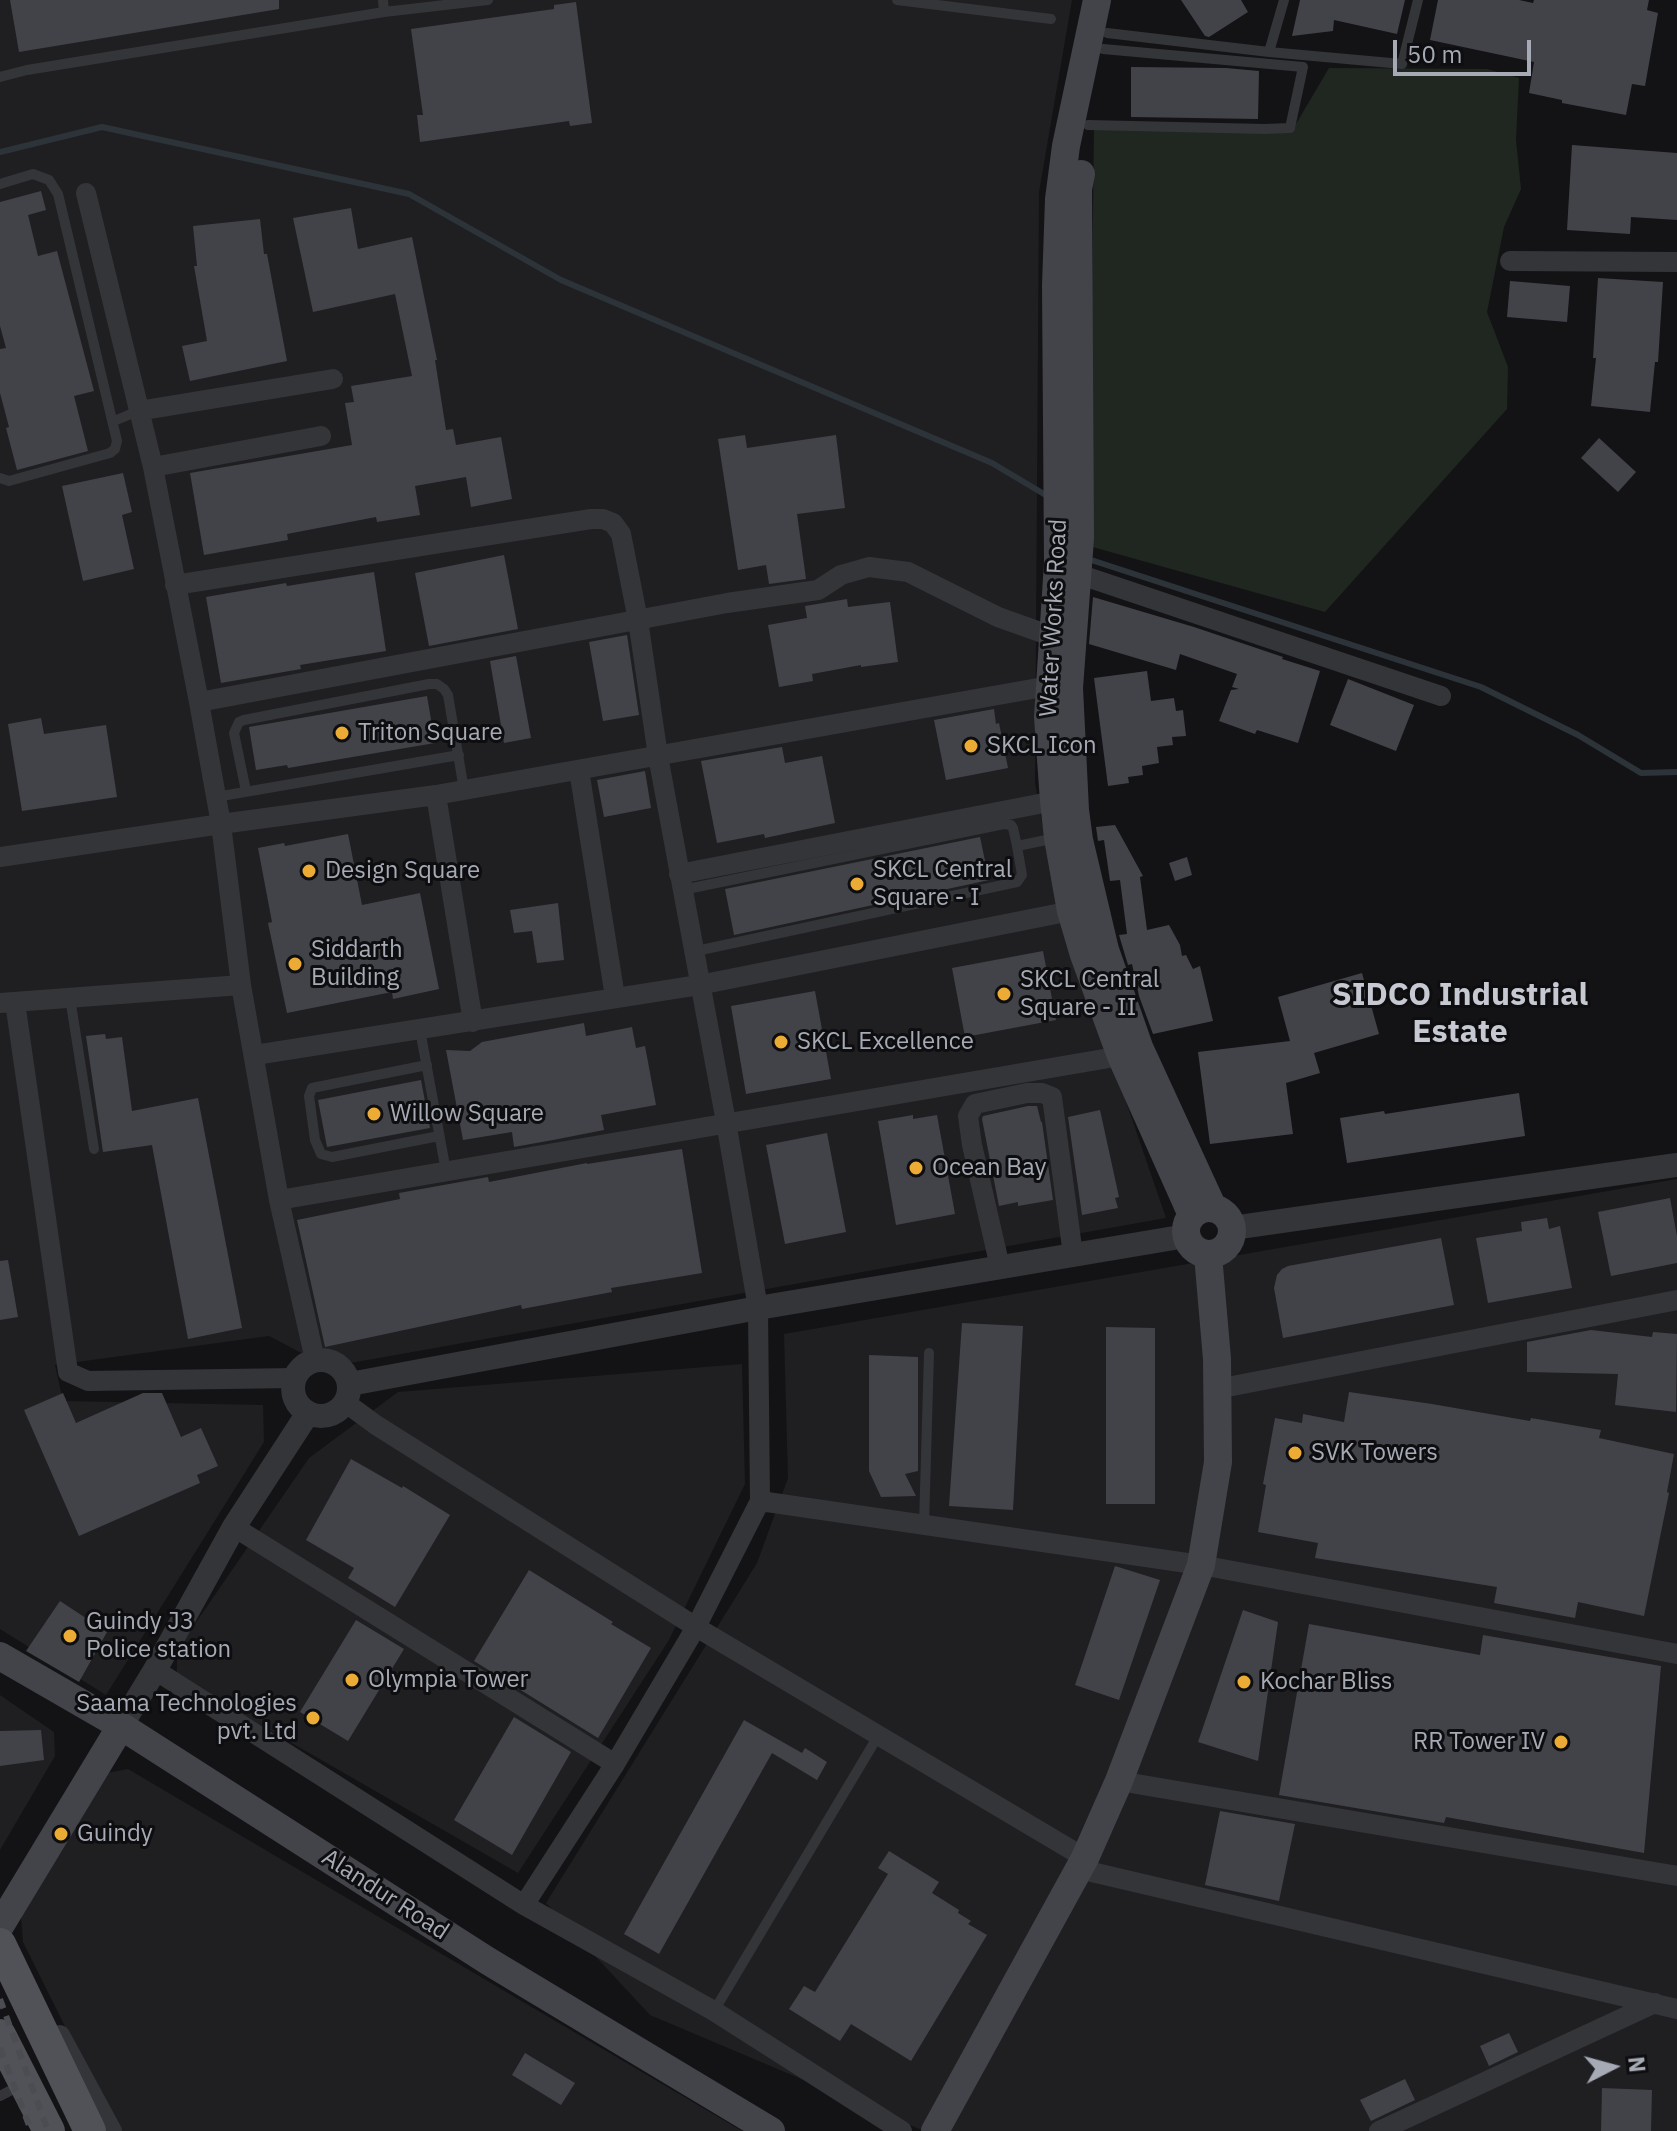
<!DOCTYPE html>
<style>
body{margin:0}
#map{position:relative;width:1677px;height:2131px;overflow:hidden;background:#131315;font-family:"IBM Plex Sans",sans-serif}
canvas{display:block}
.north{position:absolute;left:1573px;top:2027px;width:80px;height:80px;-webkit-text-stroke:6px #0e0e10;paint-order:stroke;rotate:84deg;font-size:22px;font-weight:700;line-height:32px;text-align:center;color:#a5aab5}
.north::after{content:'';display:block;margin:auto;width:28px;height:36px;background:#a5aab5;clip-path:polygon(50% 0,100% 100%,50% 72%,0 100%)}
.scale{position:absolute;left:1393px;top:40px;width:138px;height:36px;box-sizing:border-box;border:4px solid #a5aab5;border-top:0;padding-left:10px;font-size:24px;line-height:28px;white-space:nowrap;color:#a5aab5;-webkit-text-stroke:6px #0e0e10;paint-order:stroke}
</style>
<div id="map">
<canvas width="1677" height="2131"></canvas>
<div class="north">N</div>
<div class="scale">50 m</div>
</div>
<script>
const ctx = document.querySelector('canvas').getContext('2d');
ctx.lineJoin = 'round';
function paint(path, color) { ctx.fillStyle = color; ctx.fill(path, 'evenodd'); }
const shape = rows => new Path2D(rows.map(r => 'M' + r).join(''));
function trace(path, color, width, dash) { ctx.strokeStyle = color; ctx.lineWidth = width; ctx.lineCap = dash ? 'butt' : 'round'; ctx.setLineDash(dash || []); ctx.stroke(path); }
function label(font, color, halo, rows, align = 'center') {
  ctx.font = font + ' "IBM Plex Sans",sans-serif'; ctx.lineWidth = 6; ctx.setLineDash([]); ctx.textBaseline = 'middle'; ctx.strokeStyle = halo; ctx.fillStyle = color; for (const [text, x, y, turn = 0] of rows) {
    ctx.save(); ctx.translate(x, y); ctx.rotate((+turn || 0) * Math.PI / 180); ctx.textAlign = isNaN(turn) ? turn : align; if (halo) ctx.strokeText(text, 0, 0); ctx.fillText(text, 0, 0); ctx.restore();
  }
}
paint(shape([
 [0,0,1072,0,1039,192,1035,783,1055,895,1166,1218,328,1367,269,1336,55,1365,63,1401,263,1405,264,1442,106,1695,0,1629],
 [1677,1179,1677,2131,924,2131,650,2015,546,1903,757,1563,788,1478,784,1334],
 [742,1364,745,1484,669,1640,518,1873,177,1677,177,1650,309,1458,398,1392],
 [0,1695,54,1732,55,1756,0,1850],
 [128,1769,742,2131,117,2131,23,1942,20,1903,102,1774]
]), '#1f1f22');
paint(shape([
 [1329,68,1487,69,1519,78,1516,140,1521,189,1504,227,1487,312,1508,367,1507,409,1325,612,1089,546,1094,128,1293,129]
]), '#1f2720');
trace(shape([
 [0,152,102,127,409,194,561,280,992,463,1049,497],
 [1085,558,1481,687,1578,735,1641,773,1677,772]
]), '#2c343a', 6);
paint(shape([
 [10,0,279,0,279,9,19,52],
 [1181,0,1241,0,1248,12,1209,37,1205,36],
 [1300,0,1405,0,1397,34,1334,20,1333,31,1292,36],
 [1438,0,1519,0,1533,3,1534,0,1649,0,1647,10,1658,13,1645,86,1632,84,1626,115,1562,103,1562,100,1529,93,1534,62,1430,40],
 [576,2,592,123,570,126,569,121,420,142,417,115,423,115,411,29,554,9,554,5],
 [1131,67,1226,68,1259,71,1258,119,1131,117],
 [1572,145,1677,153,1677,220,1631,217,1630,234,1567,230],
 [41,191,46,210,28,215,38,256,57,251,94,391,74,396,88,451,17,470,6,428,9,427,0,393,0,349,6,348,0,326,0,202],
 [351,208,358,249,412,237,437,360,435,360,446,430,453,429,456,445,501,437,512,499,471,507,466,477,415,486,420,515,377,522,376,517,287,534,288,540,204,555,190,473,352,445,345,403,354,402,351,386,412,376,395,294,313,312,293,218],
 [260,219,264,254,267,254,287,361,190,381,182,346,207,341,194,266,197,266,193,226],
 [1598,278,1663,282,1658,362,1655,362,1650,412,1591,406,1596,358,1593,358],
 [1510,281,1570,286,1567,322,1507,317],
 [745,435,747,448,836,435,845,508,797,514,806,579,769,584,766,565,738,570,718,439],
 [1599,438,1636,472,1618,492,1581,458],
 [123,473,132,512,122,515,134,569,83,581,62,486],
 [504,555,518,629,429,646,415,573],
 [374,572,386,651,300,665,301,669,221,683,206,597,286,583,287,586],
 [1093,597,1194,627,1283,657,1282,659,1320,671,1298,743,1257,730,1255,734,1219,721,1231,690,1239,689,1232,687,1237,674,1180,654,1176,670,1089,644],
 [847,599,848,607,890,602,898,662,861,667,861,665,812,674,813,681,779,687,768,625,807,618,805,606],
 [627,635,639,715,603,721,589,642],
 [516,656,531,738,504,743,490,661],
 [1147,671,1151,701,1174,698,1176,711,1183,710,1186,736,1172,737,1173,745,1157,747,1159,763,1142,766,1143,775,1128,777,1129,783,1108,786,1094,678],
 [1348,679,1414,705,1396,751,1330,725],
 [427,696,435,743,288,768,287,765,256,770,249,727],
 [994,709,996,724,999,723,1008,768,946,780,934,720],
 [41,718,44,734,106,725,117,797,22,811,8,724],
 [782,747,785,763,822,756,835,823,765,838,764,834,717,843,701,761],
 [645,771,651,808,604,817,597,780],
 [1115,825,1143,876,1140,877,1147,930,1169,925,1180,945,1182,956,1186,955,1193,969,1200,966,1213,1021,1153,1034,1139,996,1132,964,1128,965,1119,935,1127,934,1120,880,1110,881,1104,840,1098,841,1096,827],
 [348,834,362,905,420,893,439,989,393,999,392,992,287,1013,268,923,272,922,258,848,284,843,285,846],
 [980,837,989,880,734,935,725,889],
 [1187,857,1192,875,1175,881,1169,863],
 [558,903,564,960,537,963,532,931,514,933,510,910],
 [1043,951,1056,1020,965,1037,952,968],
 [1362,973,1379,1034,1314,1053,1320,1073,1286,1083,1293,1134,1210,1144,1198,1052,1290,1041,1278,997],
 [815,991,831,1079,746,1094,731,1006],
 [584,1023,586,1036,632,1027,636,1048,645,1046,656,1105,601,1115,604,1130,553,1140,514,1147,512,1132,463,1140,446,1050,470,1051,482,1042],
 [105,1034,106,1039,122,1037,132,1111,198,1098,242,1328,188,1339,152,1145,103,1152,86,1036],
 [421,1080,430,1128,327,1147,318,1100],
 [1519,1093,1525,1136,1347,1163,1340,1118,1384,1111,1385,1114],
 [1028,1106,1037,1106,1041,1122,1042,1122,1053,1200,1018,1206,1018,1202,999,1206,982,1119,983,1116],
 [1100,1110,1119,1197,1115,1198,1118,1208,1082,1215,1068,1117],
 [913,1115,913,1119,937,1115,955,1214,896,1225,878,1121],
 [827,1133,846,1232,785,1244,766,1145],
 [682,1149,702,1273,611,1288,612,1292,522,1309,521,1305,325,1347,297,1220,400,1199,399,1193,488,1177,489,1182,587,1163,587,1164],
 [1670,1198,1677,1236,1677,1263,1611,1276,1598,1212],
 [1547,1218,1549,1229,1560,1226,1572,1288,1488,1303,1476,1238,1522,1231,1521,1222],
 [1441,1238,1454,1305,1283,1338,1274,1288,1277,1275,1282,1269,1288,1266],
 [8,1260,18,1317,0,1320,0,1261],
 [962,1323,1023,1326,1013,1510,949,1506],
 [1106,1327,1155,1328,1155,1504,1106,1504],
 [1591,1330,1652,1337,1653,1332,1677,1334,1676,1412,1615,1405,1618,1374,1527,1372,1527,1342],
 [869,1355,918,1357,918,1471,905,1474,916,1496,881,1497,869,1471],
 [1349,1392,1432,1404,1530,1421,1531,1418,1601,1430,1599,1438,1674,1454,1667,1492,1669,1493,1644,1616,1578,1602,1575,1618,1494,1603,1497,1587,1315,1558,1318,1543,1258,1532,1266,1485,1263,1484,1275,1418,1302,1423,1303,1414,1344,1422],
 [63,1393,76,1423,143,1393,162,1393,181,1437,201,1428,218,1466,197,1475,200,1483,79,1536,24,1410],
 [351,1459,402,1488,403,1486,450,1515,395,1607,348,1578,354,1568,306,1540],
 [1115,1566,1160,1580,1119,1700,1075,1685],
 [529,1570,613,1622,611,1624,651,1648,598,1738,474,1661],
 [60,1601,107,1632,79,1682,26,1651],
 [1243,1610,1278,1622,1258,1761,1198,1742],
 [356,1620,404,1649,348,1741,300,1712],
 [1309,1624,1480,1655,1483,1635,1661,1666,1644,1853,1446,1817,1444,1823,1279,1795],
 [514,1717,571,1752,512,1855,454,1820],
 [744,1720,802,1753,805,1748,827,1762,817,1780,772,1753,659,1954,624,1934],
 [41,1730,44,1760,0,1766,0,1731],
 [1220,1811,1295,1824,1279,1901,1205,1885],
 [889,1851,939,1882,932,1893,959,1910,958,1913,971,1921,968,1924,987,1935,911,2061,851,2024,840,2041,789,2009,804,1986,815,1992,888,1874,878,1868],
 [1509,2033,1518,2052,1489,2066,1480,2046],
 [525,2053,575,2083,561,2105,512,2075],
 [1405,2079,1415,2100,1371,2121,1360,2100],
 [1602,2088,1652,2090,1651,2131,1601,2131]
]), '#424348');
trace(shape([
 [383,0,384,12],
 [897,0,1051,19],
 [1107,33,1269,52,1402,64,1418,0],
 [1269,52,1284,0],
 [0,77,27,70,384,12,488,0],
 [1088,125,1265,129,1290,128,1303,67,1103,49],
 [0,184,33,174,49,180,58,194,117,441,115,449,110,453,9,481,0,478],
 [114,421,138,411],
 [246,791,234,733,239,722,244,720,429,684,437,684,444,689,448,695,464,790],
 [216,797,459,755],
 [688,898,688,890,692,888,1004,824,1011,825,1013,828,1017,846,1056,838],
 [696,945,697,949,701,950,1017,882,1022,875,1017,846],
 [70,998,94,1149],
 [420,1030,446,1171],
 [427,1065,312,1088,309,1096,315,1140,321,1154,332,1157,439,1136],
 [924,1525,929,1353],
 [714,2011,878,1736],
 [0,2096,23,2084]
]), '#343539', 10);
trace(shape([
 [86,193,153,467,199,702,221,824,241,985,279,1200,315,1360],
 [1510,261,1677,262],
 [138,411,333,379],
 [153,467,321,436],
 [1078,574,1441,696],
 [175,585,591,519,603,519,613,523,621,534,638,620,658,756,726,1122,758,1308,760,1501,696,1627,615,1764,524,1905],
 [199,702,727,603,818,590,841,575,869,567,908,572,998,617,1054,637,1065,638],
 [579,770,615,997],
 [436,795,473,1022],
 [0,857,221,824,436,795,1049,686],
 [679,874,1054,801],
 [15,1002,68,1372,88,1381,295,1378],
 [0,1003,241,985],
 [255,1055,699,985,1071,911],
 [279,1200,1121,1056],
 [1000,1267,972,1145,968,1116,975,1104,1027,1093,1042,1093,1052,1097,1073,1255],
 [1217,1389,1677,1300],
 [346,1403,376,1425,696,1627,1085,1858],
 [760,1501,1201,1565,1677,1654],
 [234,1527,615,1764],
 [155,1670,524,1905,714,2011,902,2131],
 [1119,1781,1677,1876],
 [1079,1869,1677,2009],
 [60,2035,112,2131],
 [1379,2131,1655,2003]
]), '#343539', 20);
trace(shape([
 [1232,1228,1677,1165],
 '293 1388a28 28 0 1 1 56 0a28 28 0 1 1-56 0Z',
 [350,1384,758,1308,1186,1236],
 [121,1726,155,1670,234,1527,308,1413]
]), '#343539', 24);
trace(shape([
 [1097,0,1066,146,1059,199,1056,286,1058,563,1048,717,1054,801,1058,838,1071,911,1084,955,1121,1056,1192,1215],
 [1081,174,1078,189,1080,538,1069,688,1075,810,1079,840,1105,950,1139,1047,1213,1208],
 '1186 1231a23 23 0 1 1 46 0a23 23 0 1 1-46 0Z',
 [0,1656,121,1726,488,1961,771,2131],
 [0,1926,121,1726],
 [935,2131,1085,1858,1119,1781,1201,1565,1218,1462,1217,1359,1208,1255]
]), '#424449', 28);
trace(shape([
 [0,1944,90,2131],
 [0,2035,49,2131]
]), '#505258', 32);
trace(shape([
 [0,1999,48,2131],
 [0,2048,31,2131]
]), '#4b4d52', 6, [10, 8]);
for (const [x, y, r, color] of [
 [342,733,8,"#ebab34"],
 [971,746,8,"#ebab34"],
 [309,871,8,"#ebab34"],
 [857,884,8,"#ebab34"],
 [295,964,8,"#ebab34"],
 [1004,994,8,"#ebab34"],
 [781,1042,8,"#ebab34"],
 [374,1114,8,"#ebab34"],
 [916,1168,8,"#ebab34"],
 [1295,1453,8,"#ebab34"],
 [70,1636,8,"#ebab34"],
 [352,1680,8,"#ebab34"],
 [1244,1682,8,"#ebab34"],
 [313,1718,8,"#ebab34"],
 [1561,1742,8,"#ebab34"],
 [61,1834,8,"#ebab34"]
]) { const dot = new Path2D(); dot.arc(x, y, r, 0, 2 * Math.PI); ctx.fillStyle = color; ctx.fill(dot); trace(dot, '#0e0e10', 3); }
label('24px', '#a5aab5', '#0e0e10', [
 ["Water Works Road",1054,618,-87],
 ["Alandur Road",385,1895,33]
]);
label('24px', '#a5aab5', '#0e0e10', [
 ["Triton Square",358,733],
 ["SKCL Icon",987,746],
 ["SKCL Central",873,870],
 ["Square - I",873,898],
 ["Design Square",325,871],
 ["Siddarth",311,950],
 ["Building",311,978],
 ["SKCL Central",1020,980],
 ["Square - II",1020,1008],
 ["SKCL Excellence",797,1042],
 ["Willow Square",390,1114],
 ["Ocean Bay",932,1168],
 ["SVK Towers",1311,1453],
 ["Guindy J3",86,1622],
 ["Police station",86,1650],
 ["Olympia Tower",368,1680],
 ["Kochar Bliss",1260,1682],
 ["Saama Technologies",297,1704,"right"],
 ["pvt. Ltd",297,1732,"right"],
 ["RR Tower IV",1545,1742,"right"],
 ["Guindy",77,1834]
], 'left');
label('bold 32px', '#c6c9d1', '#0e0e10', [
 ["SIDCO Industrial",1460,996],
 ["Estate",1460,1033]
]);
</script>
